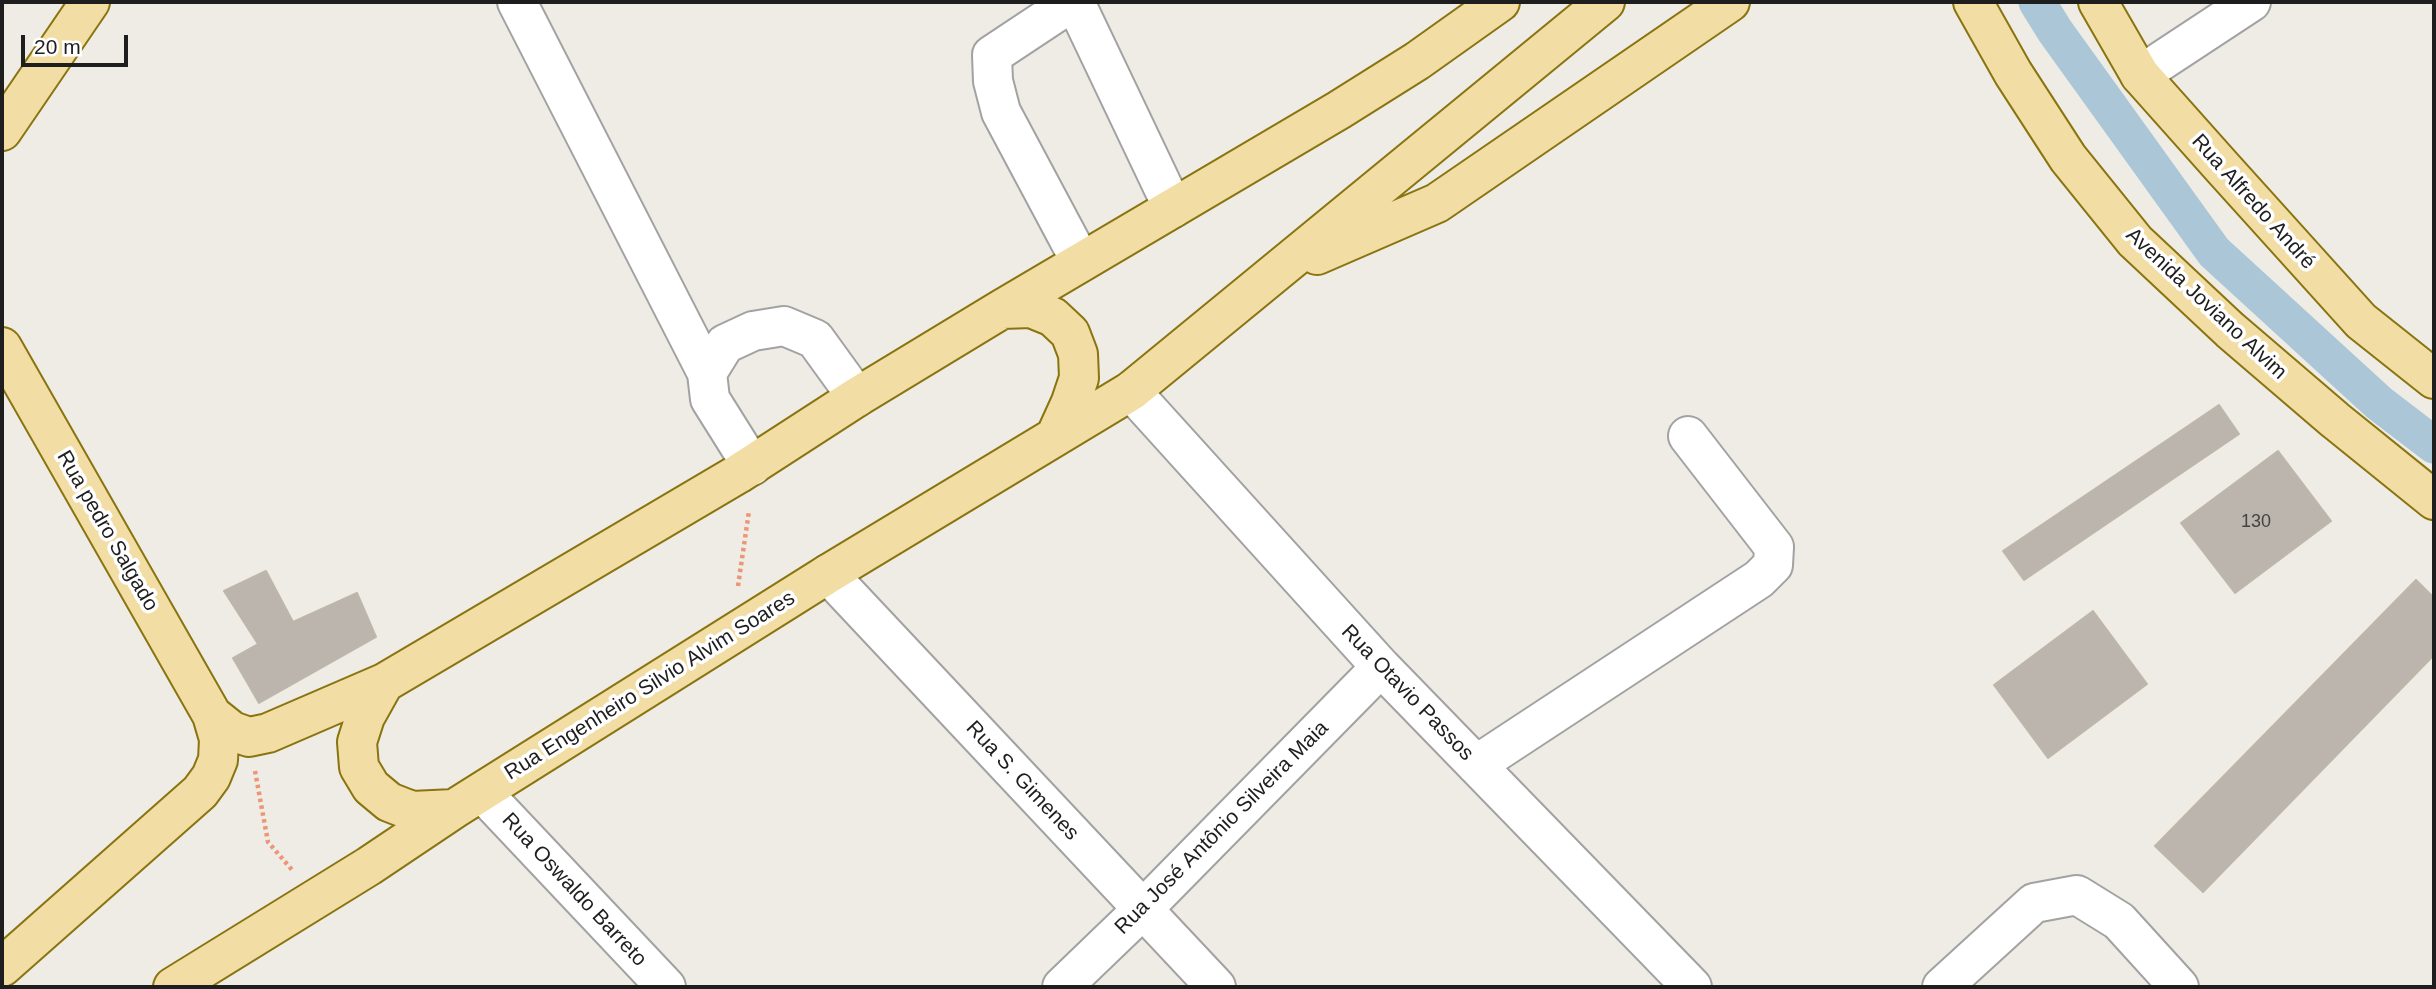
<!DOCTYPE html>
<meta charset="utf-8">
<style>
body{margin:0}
#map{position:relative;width:2436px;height:989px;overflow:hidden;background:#eeece5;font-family:Helvetica,sans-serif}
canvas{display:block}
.frame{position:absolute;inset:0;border:4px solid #1e1e1e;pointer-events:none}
.scale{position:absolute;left:21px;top:35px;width:107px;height:32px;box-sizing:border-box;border:4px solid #1e1e1e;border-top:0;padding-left:9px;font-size:21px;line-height:24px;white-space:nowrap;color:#1e1e1e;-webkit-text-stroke:5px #fff;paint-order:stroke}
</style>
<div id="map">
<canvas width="2436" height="989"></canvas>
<div class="frame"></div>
<div class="scale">20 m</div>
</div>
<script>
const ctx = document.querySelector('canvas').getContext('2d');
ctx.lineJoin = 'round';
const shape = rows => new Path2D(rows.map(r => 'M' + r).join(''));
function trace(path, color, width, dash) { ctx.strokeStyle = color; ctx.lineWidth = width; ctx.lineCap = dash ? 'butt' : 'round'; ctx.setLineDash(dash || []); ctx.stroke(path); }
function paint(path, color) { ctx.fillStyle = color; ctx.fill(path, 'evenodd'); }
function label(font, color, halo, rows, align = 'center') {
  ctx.font = font + ' Helvetica,sans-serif'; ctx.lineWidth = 7; ctx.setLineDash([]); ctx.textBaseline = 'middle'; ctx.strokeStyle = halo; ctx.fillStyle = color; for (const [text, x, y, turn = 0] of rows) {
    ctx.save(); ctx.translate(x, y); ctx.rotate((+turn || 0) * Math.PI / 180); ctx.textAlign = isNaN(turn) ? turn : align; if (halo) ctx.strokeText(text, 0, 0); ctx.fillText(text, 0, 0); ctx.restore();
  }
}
trace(shape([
 [2037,2,2055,31,2214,252,2379,403,2434,445]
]), '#aac6d7', 37);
const building = shape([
 [2219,405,2239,434,2024,580,2003,551,2219,405],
 [2278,451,2331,521,2235,593,2181,523,2278,451],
 [266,571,293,622,357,593,376,637,259,703,233,658,258,644,224,591,266,571],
 [2416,580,2434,598,2434,655,2203,892,2155,846,2416,580],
 [2093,611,2147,684,2048,758,1994,685,2093,611]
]);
paint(building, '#bbb5ae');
trace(building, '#beb6a9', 2);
const minor = shape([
 [517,2,707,373],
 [1072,2,992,55,993,81,1001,112,1081,262],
 [1075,2,1173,208],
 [2140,75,2251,2],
 [1131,391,1381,667,1692,987],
 [752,466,710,399,707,373,725,344,753,331,784,326,815,339,857,397],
 [828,574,1216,987],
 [1476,765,1759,579,1773,565,1774,547,1688,436],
 [482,792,666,987],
 [1062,987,1142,910,1381,667],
 [1942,987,2034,903,2077,895,2119,921,2179,987]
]);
const major = shape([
 [1973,2,2013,73,2068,158,2135,241,2230,330,2335,420,2434,500],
 [2098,2,2140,75,2222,167,2361,321,2434,379],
 [2,131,90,2],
 [1317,255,1437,203,1730,2],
 [1002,309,1031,308,1053,317,1070,333,1078,354,1079,378,1071,402,1056,435],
 [2,347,212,715,219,739,218,760,211,777,200,792,2,967],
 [384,683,365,717,357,742,359,767,371,787,389,802,412,811,454,809],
 [212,715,232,731,249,737,268,733,384,683,738,474,857,397,1002,309,1339,110,1417,61,1500,2],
 [173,987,369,866,454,809,828,574,1131,391,1605,2]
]);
trace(minor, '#a2a2a2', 42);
trace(major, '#89740f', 42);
trace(shape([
 [738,586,749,511],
 [255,771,268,842,293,871]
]), '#ec9678', 4.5, [3.5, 3.5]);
trace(minor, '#fff', 38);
trace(major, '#f2dda5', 38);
label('18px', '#454442', null, [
 ["130",2256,522]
]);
label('21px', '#1e1e1e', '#fff', [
 ["Rua Alfredo André",2253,202,48],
 ["Avenida Joviano Alvim",2206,304,43],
 ["Rua pedro Salgado",107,531,60],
 ["Rua Engenheiro Silvio Alvim Soares",650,686,-32],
 ["Rua Otavio Passos",1407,693,46],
 ["Rua S. Gimenes",1022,781,47],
 ["Rua José Antônio Silveira Maia",1222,828,-45],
 ["Rua Oswaldo Barreto",574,890,47]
]);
</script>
